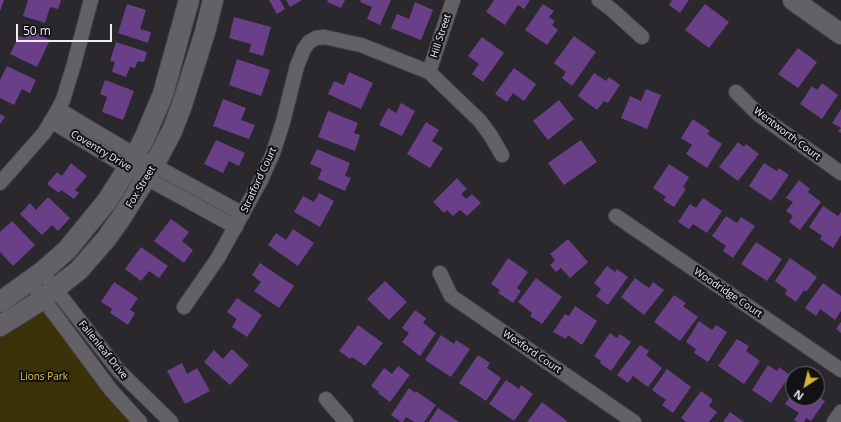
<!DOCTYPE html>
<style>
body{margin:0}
#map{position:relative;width:841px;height:422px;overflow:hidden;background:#2a272d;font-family:"Open Sans",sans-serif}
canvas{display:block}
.north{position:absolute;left:785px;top:366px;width:40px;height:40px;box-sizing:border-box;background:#121113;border:1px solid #6a696c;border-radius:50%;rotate:215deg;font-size:11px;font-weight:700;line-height:16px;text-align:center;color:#efedf1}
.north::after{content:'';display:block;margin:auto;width:14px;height:18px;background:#d2b635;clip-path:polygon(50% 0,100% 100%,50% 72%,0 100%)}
.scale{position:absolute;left:16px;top:24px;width:96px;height:18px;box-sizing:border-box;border:2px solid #efedf1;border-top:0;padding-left:5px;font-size:12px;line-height:14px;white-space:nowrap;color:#efedf1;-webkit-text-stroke:3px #121113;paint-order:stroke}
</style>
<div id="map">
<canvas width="841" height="422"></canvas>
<div class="north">N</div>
<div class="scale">50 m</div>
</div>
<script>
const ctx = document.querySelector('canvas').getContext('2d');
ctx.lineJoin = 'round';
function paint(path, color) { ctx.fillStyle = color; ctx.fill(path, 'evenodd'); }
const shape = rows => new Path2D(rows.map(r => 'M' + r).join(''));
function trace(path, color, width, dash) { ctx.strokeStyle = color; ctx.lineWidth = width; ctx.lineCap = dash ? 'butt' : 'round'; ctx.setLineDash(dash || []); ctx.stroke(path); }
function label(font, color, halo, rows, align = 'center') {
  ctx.font = font + ' "Open Sans",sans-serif'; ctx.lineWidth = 4; ctx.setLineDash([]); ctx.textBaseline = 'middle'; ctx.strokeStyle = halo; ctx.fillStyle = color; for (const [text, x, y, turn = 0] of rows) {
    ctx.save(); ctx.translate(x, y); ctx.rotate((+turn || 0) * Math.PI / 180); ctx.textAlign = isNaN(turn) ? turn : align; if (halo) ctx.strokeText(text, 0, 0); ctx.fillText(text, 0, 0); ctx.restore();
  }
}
paint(shape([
 [44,302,143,422,0,422,0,330]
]), '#3b320a');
paint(shape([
 [0,0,4,0,0,11],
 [28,0,61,0,58,9,50,7,45,23,23,16],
 [269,0,280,0,285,9,277,14],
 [286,0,302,0,290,7],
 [328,0,345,0,341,8,327,2],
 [361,0,391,0,380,25,367,19,372,7,360,2],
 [494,0,530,0,524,9,518,5,505,25,486,12],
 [672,0,689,0,680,13,669,5],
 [415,2,433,10,421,40,391,28,397,14,409,19],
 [127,4,146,10,140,29,151,32,148,43,118,33],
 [543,4,554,11,549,17,555,21,552,25,558,30,547,45,525,30],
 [705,4,729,22,709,48,685,30],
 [234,17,271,27,263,56,249,52,251,44,229,38],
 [29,30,50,40,37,67,10,54,19,36,25,38],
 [574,36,596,52,572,86,562,78,566,72,554,63],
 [482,37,504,53,483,82,472,74,479,64,468,56],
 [116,42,147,52,144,62,138,61,135,68,130,67,126,77,112,72,115,62,110,61],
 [798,48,817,62,798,88,778,74],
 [237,59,270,70,261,96,229,85],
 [7,66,36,80,30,93,22,89,14,105,0,98,0,80],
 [514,68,536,84,524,101,513,93,507,102,495,94],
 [349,72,373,83,361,109,328,94,334,81,344,85],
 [594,73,606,81,609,77,620,85,608,103,604,101,597,110,578,96],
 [105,80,134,91,123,120,102,112,107,97,100,94],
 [822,83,838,95,822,119,800,104,812,86,817,90],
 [646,89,661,95,647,129,621,118,630,96,641,101],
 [223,99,246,108,241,120,255,125,249,139,213,126],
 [559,100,574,119,548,140,533,121],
 [401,103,415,111,402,136,379,125,388,108,396,113],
 [841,109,841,133,838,131,841,128,832,123],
 [328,111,358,123,354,133,360,135,355,151,318,137],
 [0,114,5,117,0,124],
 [693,119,710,131,707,134,722,144,707,168,686,154,692,145,681,138],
 [426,122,439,130,432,141,443,148,430,168,407,154],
 [216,140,245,153,239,166,229,161,223,173,204,164],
 [581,140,597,162,564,185,548,163],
 [738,142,744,147,746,144,759,154,738,181,719,167],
 [317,149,350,163,345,176,351,178,345,191,318,179,322,169,310,164],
 [71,163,87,176,75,190,79,193,74,199,61,190,59,193,47,184,57,172,62,176],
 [764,163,777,171,779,168,789,175,771,201,749,186],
 [669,164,689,177,683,187,686,189,674,207,663,200,666,197,653,188],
 [457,178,467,189,461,194,466,199,472,194,481,203,467,216,460,210,453,216,447,210,444,213,433,202],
 [799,180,810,189,808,192,821,202,800,230,789,222,793,216,786,211,793,202,786,198],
 [319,193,334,201,320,227,294,212,303,196,314,202],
 [48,197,70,218,58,231,52,225,42,235,20,214,30,203,36,210],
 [703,198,722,211,707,233,693,224,689,229,678,222,690,204,696,208],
 [823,206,838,216,841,212,841,235,833,248,820,239,822,236,809,227],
 [726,216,737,223,741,217,755,226,733,258,723,251,726,246,712,236],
 [171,219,189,232,182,241,193,250,184,263,154,241],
 [12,221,35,245,13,266,0,252,0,232],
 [293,229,314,243,298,266,268,245,276,233,286,240],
 [568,239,588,262,570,278,561,268,556,272,550,265,555,260,550,254],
 [756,242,782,259,767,281,741,264],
 [141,247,168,266,159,278,149,271,141,281,125,269],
 [508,258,528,272,517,288,521,291,513,303,498,293,500,290,491,284],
 [790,258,817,277,806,292,804,290,796,302,785,294,787,290,775,281],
 [260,263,294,286,279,308,254,291,261,282,252,275],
 [607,266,615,272,617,269,628,277,608,305,596,296,601,289,594,283],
 [536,278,562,297,542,324,530,316,532,313,518,302],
 [635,278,649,288,653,282,664,290,644,315,621,297],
 [385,281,407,302,389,320,367,299],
 [114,282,138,298,130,310,135,313,128,325,110,313,112,309,101,302],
 [823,283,841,296,841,311,835,320,820,309,816,316,805,308],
 [674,295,686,303,683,306,698,317,680,341,654,322],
 [237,298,262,315,247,337,232,327,237,319,227,312],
 [575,306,597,321,582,345,568,335,566,339,553,332,565,314,569,316],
 [415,310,426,318,423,323,436,333,420,356,402,342,409,333,402,328],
 [699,321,712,330,716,325,727,332,708,362,694,353,696,349,686,342],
 [841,322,841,333,836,329],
 [358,325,383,343,365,366,352,357,350,359,339,351],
 [610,333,617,338,620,334,631,342,611,371,600,363,601,361,594,356],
 [441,335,454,344,456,340,470,349,451,377,425,360],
 [737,339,749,346,746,351,760,361,744,384,718,366],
 [640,345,649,351,646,355,662,368,648,387,633,376,628,383,617,375],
 [232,349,249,365,230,385,204,362,214,350,223,359],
 [478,355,490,363,487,368,501,378,486,401,459,383],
 [182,363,187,374,197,368,210,391,185,404,167,371],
 [768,365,777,371,779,367,790,375,771,403,752,390],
 [398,366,410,375,390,402,378,393,379,392,371,386,384,368,392,374],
 [667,369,691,387,673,413,662,405,666,400,652,390],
 [506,380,519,389,521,385,533,394,514,421,489,404],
 [409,388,415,393,416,391,436,405,424,422,414,422,406,417,403,422,401,422,391,415],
 [701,391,713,400,709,406,717,412,709,422,686,422,681,418],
 [793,392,793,398,817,398,817,396,825,401,811,421,806,418,804,422,797,422,794,420,799,413,785,404],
 [542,402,567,421,566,422,527,422],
 [438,408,459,422,429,422],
 [730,412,744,422,723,422]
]), '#694088');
const street = shape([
 [599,0,611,9,642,37],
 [429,72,453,0],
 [736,92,758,114,841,173],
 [58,109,135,155,243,214],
 [51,121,128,168,236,227],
 [0,183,44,133,55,115,63,100,74,64,91,0],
 [616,216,841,370],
 [42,272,119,371,171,422],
 [440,273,451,296,634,422],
 [30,281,111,390,140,422],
 [184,307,218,258,261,180,273,153,283,122,297,66,304,49,309,42,316,38,324,37,361,45,429,72,480,121,491,136,502,155],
 [326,399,346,422],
 [834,422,841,412]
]);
const secondary = shape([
 [793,0,841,34],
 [0,302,42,272,67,250,107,201,128,168,144,139,163,94,189,0],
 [0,326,40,301,79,270,106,239,121,218,154,165,172,131,182,105,205,32,213,0]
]);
trace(street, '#48454a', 16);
trace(secondary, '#48454a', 22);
trace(street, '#636066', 14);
trace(secondary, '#636066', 20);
label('10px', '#efedf1', '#121113', [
 ["Hill Street",441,36,-72],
 ["Wentworth Court",787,134,37],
 ["Coventry Drive",101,151,31],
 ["Stratford Court",259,180,-65],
 ["Fox Street",141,187,-59],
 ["Woodridge Court",728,293,34],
 ["Fallenleaf Drive",103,350,51],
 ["Wexford Court",532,352,34]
]);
label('10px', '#dfc23b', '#121113', [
 ["Lions Park",44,377]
]);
</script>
